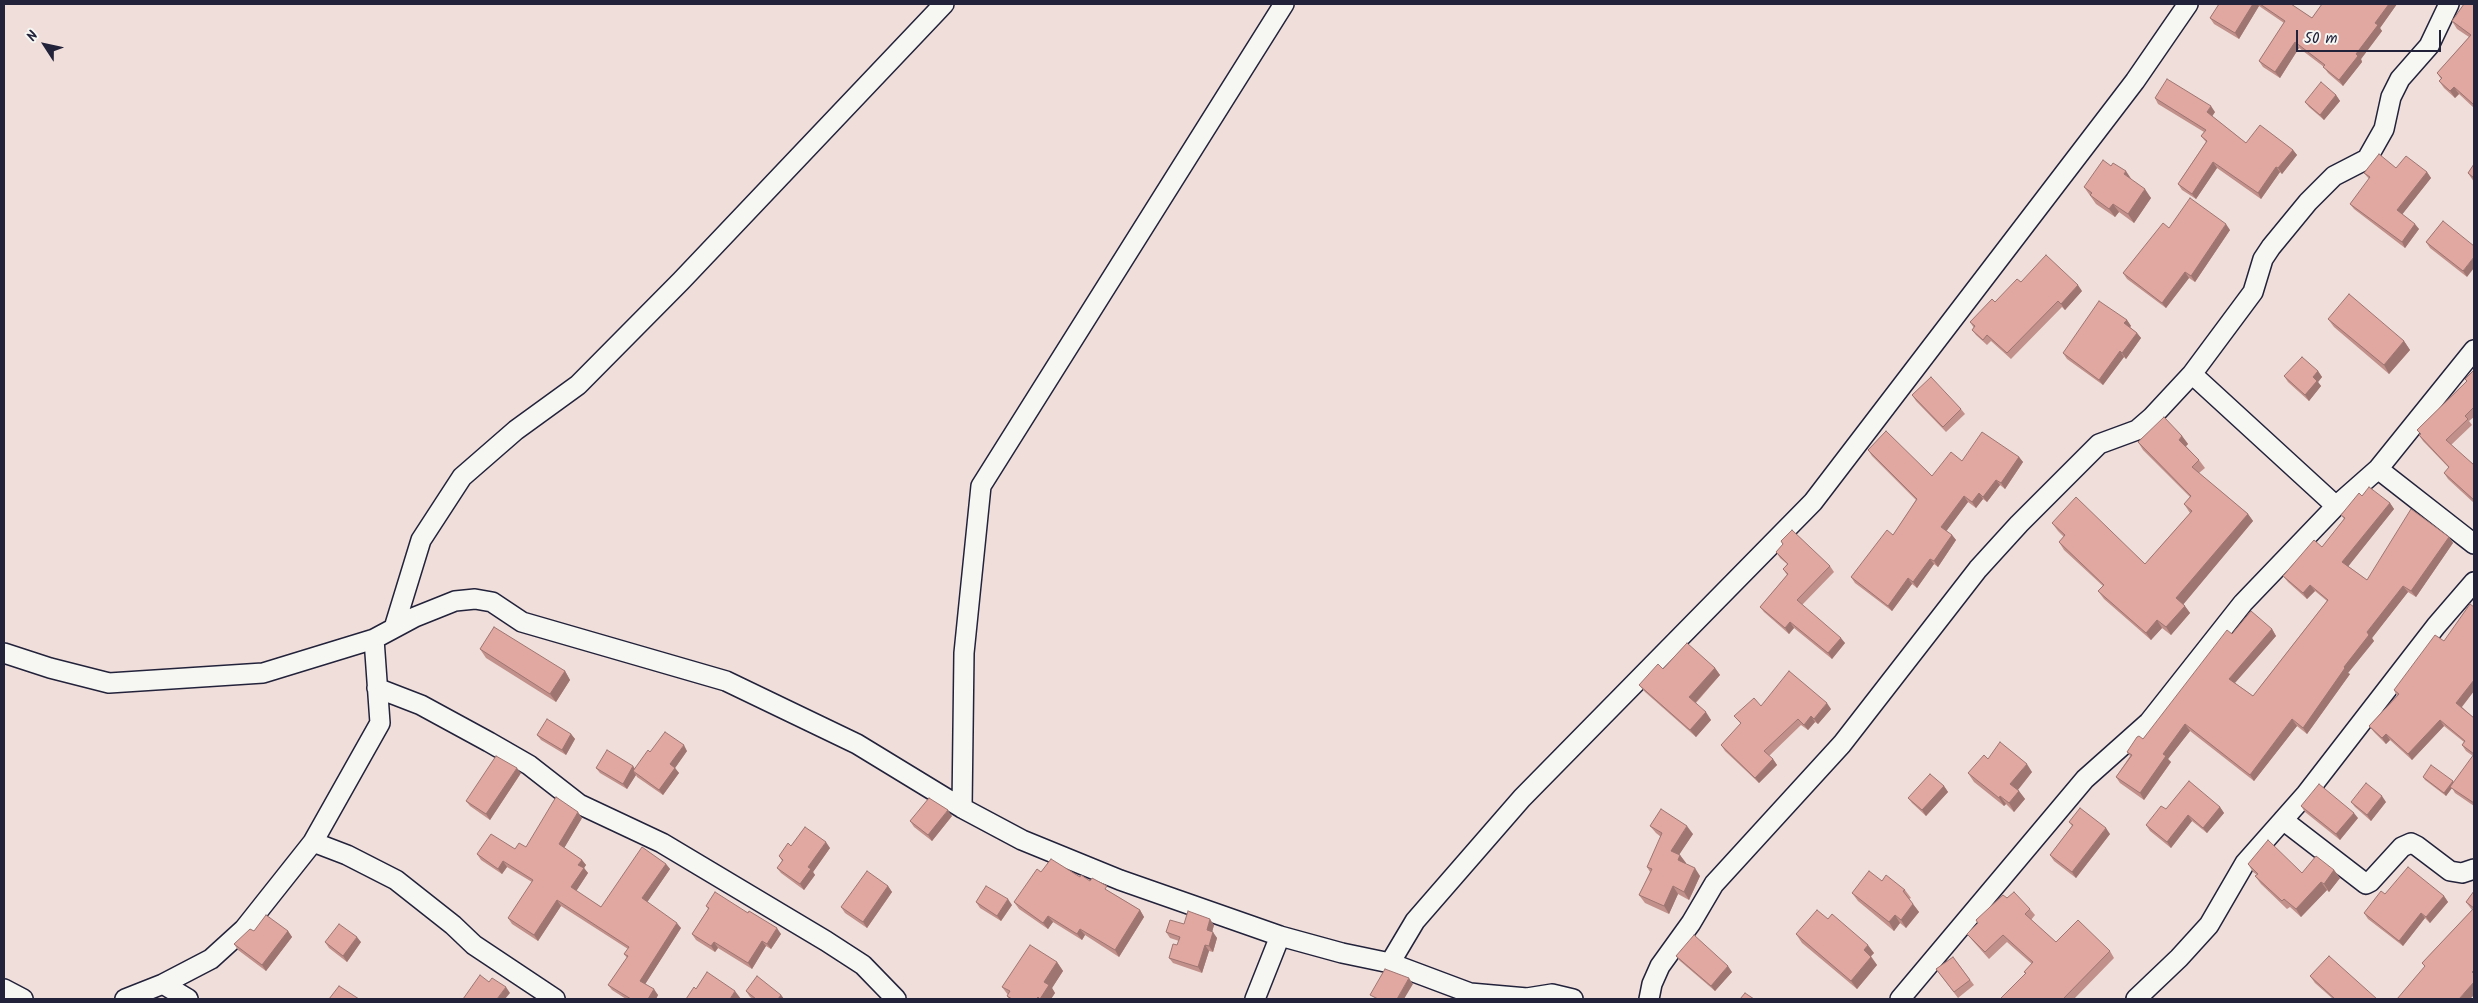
<!DOCTYPE html>
<style>
body{margin:0}
#map{position:relative;width:2478px;height:1003px;overflow:hidden;background:#f0deda;font-family:Kalam,sans-serif}
canvas{display:block}
.frame{position:absolute;inset:0;border:5px solid #22223b;pointer-events:none}
.north{position:absolute;left:20px;top:20px;width:50px;height:50px;-webkit-text-stroke:4px #f6f6f2;paint-order:stroke;rotate:305deg;font-size:14px;font-weight:700;line-height:20px;text-align:center;color:#22223b}
.north::after{content:'';display:block;margin:auto;width:18px;height:22px;background:#22223b;clip-path:polygon(50% 0,100% 100%,50% 72%,0 100%)}
.scale{position:absolute;left:2296px;top:30px;width:145px;height:22px;box-sizing:border-box;border:2px solid #22223b;border-top:0;padding-left:6px;font-size:15px;line-height:18px;white-space:nowrap;color:#22223b;-webkit-text-stroke:4px #f6f6f2;paint-order:stroke}
</style>
<div id="map">
<canvas width="2478" height="1003"></canvas>
<div class="frame"></div>
<div class="north">N</div>
<div class="scale">50 m</div>
</div>
<script>
const ctx = document.querySelector('canvas').getContext('2d');
ctx.lineJoin = 'round';
const shape = rows => new Path2D(rows.map(r => 'M' + r).join(''));
function trace(path, color, width, dash) { ctx.strokeStyle = color; ctx.lineWidth = width; ctx.lineCap = dash ? 'butt' : 'round'; ctx.setLineDash(dash || []); ctx.stroke(path); }
function paint(path, color) { ctx.fillStyle = color; ctx.fill(path, 'evenodd'); }
const street = shape([
 [2192,374,2336,506],
 [2378,469,2474,544],
 [394,628,421,540,462,477,516,430,578,385,681,281,944,4],
 [4,653,50,668,109,683,263,673,374,639,415,617,455,601,475,599,492,602,522,622,726,681,857,744,962,808,1022,840,1120,880,1280,936,1342,953,1390,963,1470,993,1527,998,1552,994,1573,999],
 [377,688,421,705,489,742,529,765,579,804,662,843,826,941,863,965,896,999],
 [962,808,964,653,981,486,1284,4],
 [2283,820,2366,884,2370,882,2402,847,2411,843,2417,846,2450,871,2462,873,2474,869],
 [313,842,347,855,396,880,453,925,474,945,555,999],
 [1390,963,1415,921,1522,798,1813,502,2135,81,2188,4],
 [163,984,188,999],
 [4,989,23,999],
 [125,999,163,984,211,959,244,929,313,842,380,723,374,639],
 [1255,999,1280,936],
 [1649,999,1652,984,1660,966,1691,923,1714,884,1842,744,1978,569,2019,524,2099,444,2137,430,2152,417,2192,374,2253,292,2263,259,2271,247,2308,202,2334,176,2367,159,2384,129,2391,97,2400,79,2429,46,2449,4],
 [1900,999,2085,779,2149,722,2243,603,2336,506,2378,469,2474,350],
 [2136,999,2179,958,2209,925,2245,863,2306,794,2436,626,2474,582]
]);
trace(street, '#22223b', 22);
trace(street, '#f6f6f2', 19);
paint(shape([
 [2219,4,2291,4,2312,18,2322,4,2397,4,2380,28,2382,31,2361,59,2362,62,2343,86,2328,73,2324,67,2299,48,2280,78,2263,67,2259,61,2284,23,2259,6,2239,39,2214,24,2210,18],
 [2474,4,2474,108,2459,94,2455,98,2444,88,2439,81,2441,79,2437,73,2469,37,2457,29,2452,21],
 [2336,95,2340,101,2324,120,2309,107,2305,102],
 [2155,98,2215,112,2212,116,2246,143,2293,150,2297,155,2282,174,2280,172,2261,199,2217,168,2196,199,2182,190,2178,184,2206,142,2201,136,2204,132,2158,104],
 [2474,164,2474,182,2468,173],
 [2396,168,2427,172,2431,178,2402,214,2419,229,2405,248,2354,209,2350,204,2369,179,2364,173],
 [2131,180,2151,198,2134,223,2119,212,2115,217,2096,204,2084,187],
 [2443,221,2467,277,2430,248,2426,242],
 [2169,228,2230,230,2195,282,2189,278,2166,308,2127,279,2123,273],
 [2021,282,2082,291,2065,310,2062,307,2011,359,1991,341,1987,345,1976,335,1972,330,1974,328,1970,322],
 [2328,319,2404,341,2410,350,2389,374,2334,327],
 [2127,320,2131,326,2130,327,2137,333,2141,338,2126,359,2124,357,2103,385,2067,359,2063,353],
 [2474,370,2474,417,2469,421,2472,425,2451,445,2474,465,2474,503,2448,479,2444,473,2449,468,2423,441,2419,435,2420,434,2417,430,2467,381,2465,379],
 [2318,371,2322,377,2318,382,2321,386,2309,401,2288,382,2284,376],
 [1912,395,1961,409,1965,414,1946,432,1916,401],
 [2182,436,2188,444,2186,446,2199,460,2205,468,2199,473,2248,514,2253,521,2183,604,2190,613,2171,635,2162,628,2151,640,2104,599,2098,591,2103,586,2064,550,2059,542,2064,537,2058,531,2052,523,2145,564,2190,513,2184,504,2190,497,2143,450,2138,442],
 [1868,450,1932,476,1962,461,2019,457,2023,462,2005,489,2000,485,1987,502,1983,499,1976,508,1968,502,1946,531,1952,535,1956,540,1938,567,1934,564,1917,588,1912,584,1892,611,1855,583,1851,577,1893,535,1916,500,1872,456],
 [2362,496,2390,503,2394,509,2348,566,2367,580,2449,537,2453,543,2416,597,2408,592,2372,638,2374,641,2348,673,2350,674,2307,734,2297,726,2254,781,2190,731,2168,759,2171,762,2144,800,2120,783,2116,777,2130,756,2127,752,2143,739,2232,634,2272,629,2276,636,2235,683,2253,696,2327,601,2315,591,2307,599,2288,582,2283,576,2322,547,2344,519,2341,515],
 [1781,541,1830,566,1834,572,1802,605,1845,643,1832,659,1794,628,1789,634,1764,612,1760,607,1787,575,1783,569,1787,564,1780,558,1776,552,1783,545],
 [2474,607,2474,691,2462,707,2474,718,2474,806,2455,793,2452,788,2446,796,2425,780,2423,777,2454,782,2473,756,2466,751,2462,745,2464,742,2444,726,2412,760,2390,740,2386,744,2374,732,2369,726,2397,696,2394,690,2444,641],
 [480,649,565,671,570,680,556,702,486,658],
 [1715,668,1720,675,1696,703,1711,720,1696,737,1645,692,1639,685,1663,669],
 [1761,706,1831,709,1818,724,1815,722,1808,730,1801,725,1769,756,1773,759,1777,765,1759,783,1725,751,1721,745,1741,724,1734,716],
 [571,734,575,739,566,755,541,740,537,735],
 [687,751,675,768,679,773,663,795,637,777,636,775,627,789,600,773,596,768,633,766,635,769,650,752],
 [1988,759,2032,772,2018,790,2025,799,2014,812,2006,804,2004,806,1974,782,1968,773],
 [521,773,490,820,470,806,466,801],
 [1944,786,1948,792,1926,816,1912,803,1908,798],
 [2351,802,2386,802,2371,821,2355,807],
 [2301,806,2358,818,2340,840,2305,812],
 [2220,807,2224,813,2207,833,2192,821,2171,848,2150,831,2146,825],
 [952,816,932,841,914,827,910,821],
 [582,818,564,848,582,860,586,865,584,868,588,873,576,891,601,907,666,864,670,869,647,902,681,928,645,984,658,995,656,999,626,999,612,990,608,985,627,958,624,954,628,949,561,906,538,941,512,924,508,918,532,882,507,867,502,874,481,860,477,854,515,849,526,847],
 [2069,822,2110,834,2076,878,2054,861,2050,855,2072,826],
 [1650,826,1693,834,1679,854,1686,863,1685,864,1700,876,1689,900,1678,894,1669,914,1645,903,1639,895,1650,872,1647,867,1661,837,1656,833],
 [791,846,830,848,813,872,815,875,804,890,781,873,777,868,782,861,779,856],
 [2248,864,2302,873,2334,870,2340,878,2329,892,2327,890,2301,917,2290,907,2287,909,2261,884,2255,876,2257,875,2253,872],
 [1041,872,1080,877,1090,881,1110,892,1140,910,1144,917,1119,957,1085,935,1082,940,1053,922,1048,929,1019,909,1014,902],
 [1882,881,1905,890,1911,898,1909,899,1919,912,1906,928,1900,923,1894,931,1858,901,1852,893],
 [888,886,892,892,867,928,845,913,841,907],
 [2474,891,2474,995,2470,999,2425,967,2422,963,2472,910,2466,902],
 [2444,896,2448,902,2430,923,2425,918,2403,946,2368,919,2364,913],
 [2007,898,2030,909,2035,915,2031,920,2056,942,2110,951,2114,958,2074,999,2000,999,2026,974,2024,972,2032,964,2007,942,1989,959,1972,940,1967,934,1978,924,1976,920],
 [976,902,1012,905,1001,921,980,908],
 [706,906,748,913,781,934,771,949,766,946,752,969,718,948,715,952,696,940,692,934,708,909],
 [1828,919,1874,953,1871,956,1877,965,1857,989,1802,943,1796,934],
 [1184,924,1214,925,1212,932,1217,938,1213,952,1209,951,1202,973,1173,963,1169,958,1177,945,1179,941,1170,938,1166,932],
 [254,931,288,931,292,937,266,971,238,950,234,944],
 [325,942,361,942,347,962,329,948],
 [1676,956,1732,972,1715,991,1680,961],
 [1953,957,1974,985,1958,998,1936,969],
 [1057,962,1063,971,1052,988,1055,993,1051,999,1009,999,1007,996,1008,995,1002,987],
 [2310,976,2377,999,2333,999,2315,983],
 [746,991,781,995,784,999,753,999,750,997]
]), '#c2908a');
paint(shape([
 [2253,4,2257,4,2259,6,2239,39,2235,33],
 [2389,4,2397,4,2380,28,2382,31,2361,59,2362,62,2343,86,2339,80,2375,23],
 [2295,42,2299,48,2280,78,2275,72],
 [2454,87,2459,94,2455,98,2450,91],
 [2336,95,2340,101,2324,120,2320,115],
 [2211,106,2215,112,2211,118,2207,112],
 [2293,150,2297,155,2282,174,2278,168],
 [2213,162,2217,168,2196,199,2192,194],
 [2276,167,2280,172,2261,199,2258,193],
 [2126,171,2132,180,2124,174],
 [2427,172,2431,178,2401,216,2397,210],
 [2145,189,2151,198,2134,223,2128,214],
 [2113,204,2119,212,2115,217,2109,209],
 [2226,224,2230,230,2195,282,2191,276],
 [2415,224,2419,229,2405,248,2402,242],
 [2474,257,2474,268,2467,277,2463,271],
 [2185,272,2189,278,2166,308,2162,303],
 [2078,285,2082,291,2065,310,2061,304],
 [2127,320,2131,326,2128,329,2124,323],
 [2137,333,2141,338,2126,359,2122,353],
 [2404,341,2410,350,2389,374,2384,365],
 [2120,351,2124,357,2103,385,2099,380],
 [2318,371,2322,377,2318,382,2321,386,2309,401,2305,395,2313,377],
 [2182,436,2188,444,2185,447,2179,440],
 [2019,457,2023,462,2005,489,2001,483],
 [1996,480,2000,485,1987,502,1983,497],
 [1979,493,1983,499,1976,508,1972,502],
 [1964,496,1968,502,1945,533,1941,527],
 [2390,503,2394,509,2347,568,2342,562],
 [2248,514,2253,521,2182,606,2176,598],
 [1952,535,1956,540,1938,567,1934,561],
 [2449,537,2453,543,2416,597,2411,591],
 [1930,559,1934,564,1917,588,1913,582],
 [1908,578,1912,584,1892,611,1888,606],
 [2310,585,2315,591,2307,599,2303,593],
 [2403,586,2408,592,2372,638,2374,641,2348,673,2350,674,2307,734,2303,728,2367,632],
 [2185,606,2190,613,2171,635,2166,627],
 [2157,620,2162,628,2151,640,2146,633],
 [1790,622,1794,628,1789,634,1785,628],
 [2272,629,2276,636,2233,685,2229,679],
 [1841,638,1845,643,1832,659,1828,653],
 [1715,668,1720,675,1694,704,1689,697],
 [565,671,570,680,556,702,550,694],
 [2474,680,2474,691,2460,709,2456,703],
 [1827,703,1831,709,1818,724,1814,719],
 [1706,712,1711,720,1696,737,1690,730],
 [1811,716,1815,722,1808,730,1804,725],
 [2292,719,2297,726,2254,781,2250,775],
 [2440,720,2444,726,2412,760,2408,754],
 [2185,724,2190,731,2168,759,2171,762,2144,800,2140,793,2163,754],
 [571,734,575,739,566,755,562,750],
 [2386,734,2390,740,2386,744,2382,738],
 [684,745,687,751,675,768,679,773,663,795,659,790,670,764],
 [1773,759,1777,765,1759,783,1755,778],
 [2027,764,2032,772,2016,792,2010,784],
 [633,766,637,772,633,771,636,775,627,789,623,784],
 [517,768,521,773,490,820,486,814],
 [2453,781,2455,784,2450,787,2452,788,2446,796,2444,793],
 [1944,786,1948,792,1926,816,1922,810],
 [2019,791,2025,799,2014,812,2009,803],
 [2000,796,2006,804,2004,806,1999,798],
 [2382,796,2386,802,2371,821,2367,815],
 [2220,807,2224,813,2207,833,2203,828],
 [948,810,952,816,932,841,928,835],
 [578,812,582,818,563,850,559,844],
 [2354,813,2358,818,2340,840,2336,834],
 [2188,815,2192,821,2171,848,2167,842],
 [1687,826,1693,834,1677,858,1671,851],
 [2106,828,2110,834,2076,878,2072,872],
 [826,842,830,848,813,872,815,875,804,890,800,884,808,867],
 [1680,855,1686,863,1683,868,1678,860],
 [582,860,586,865,584,868,588,873,575,893,571,887,578,865],
 [503,861,507,867,502,874,498,869],
 [666,864,670,869,646,904,642,898],
 [1695,868,1700,876,1689,900,1684,892],
 [2334,870,2340,878,2329,892,2324,884],
 [2321,882,2327,890,2301,917,2296,909],
 [888,886,892,892,867,928,863,922],
 [1673,886,1678,894,1669,914,1664,906],
 [2444,896,2448,902,2430,923,2426,917],
 [1008,899,1012,905,1001,921,997,916],
 [557,900,561,906,538,941,534,935],
 [1913,904,1919,912,1906,928,1901,920],
 [1140,910,1144,917,1119,957,1115,950],
 [2421,913,2425,918,2403,946,2399,941],
 [1895,915,1900,923,1894,931,1889,922],
 [1048,916,1053,922,1048,929,1043,923],
 [1210,919,1214,925,1211,936,1207,930],
 [677,923,681,928,644,986,640,981],
 [777,928,781,934,771,949,767,944],
 [1080,929,1085,935,1082,940,1077,934],
 [288,931,292,937,266,971,262,965],
 [1213,932,1217,938,1213,952,1209,946],
 [357,937,361,942,347,962,343,956],
 [762,941,766,946,752,969,748,963],
 [714,942,718,948,715,952,711,946],
 [1205,945,1209,951,1202,973,1198,967],
 [1868,945,1874,953,1869,958,1864,950],
 [1871,957,1877,965,1857,989,1851,981],
 [1057,962,1063,971,1052,988,1055,993,1051,999,1040,999,1044,982],
 [1728,966,1732,972,1715,991,1711,986],
 [1409,978,1413,984,1404,999,1397,999],
 [2474,982,2474,995,2470,999,2459,999],
 [506,987,510,993,505,999,497,999],
 [654,989,658,995,656,999,648,999],
 [735,991,741,999,730,999],
 [781,995,784,999,778,999]
]), '#9e7571');
const building = shape([
 [2219,4,2253,4,2235,33,2210,18,2219,4],
 [2260,4,2291,4,2312,18,2322,4,2389,4,2375,23,2378,25,2356,54,2358,56,2339,80,2323,67,2325,65,2295,42,2275,72,2259,61,2285,21,2260,4],
 [2464,4,2474,4,2474,102,2473,104,2454,87,2450,91,2439,81,2442,78,2437,73,2471,35,2452,21,2464,4],
 [2167,79,2211,106,2207,112,2246,143,2260,125,2293,150,2278,168,2276,167,2258,193,2213,162,2192,194,2178,184,2207,141,2201,136,2206,130,2155,98,2167,79],
 [2321,82,2336,95,2320,115,2305,102,2321,82],
 [2379,154,2396,168,2406,156,2427,172,2397,210,2415,224,2402,242,2350,204,2370,177,2364,173,2379,154],
 [2103,160,2111,166,2113,163,2126,171,2124,174,2145,189,2128,214,2113,204,2109,209,2090,195,2092,193,2084,187,2103,160],
 [2474,164,2474,178,2468,173,2474,164],
 [2190,198,2226,224,2191,276,2185,272,2162,303,2123,273,2163,223,2169,228,2190,198],
 [2443,221,2474,246,2474,257,2463,271,2426,242,2443,221],
 [2046,255,2078,285,2061,304,2058,301,2007,353,1987,335,1983,340,1972,330,1975,326,1970,322,1992,299,1995,302,2017,279,2021,282,2046,255],
 [2349,294,2404,341,2384,365,2328,319,2349,294],
 [2099,301,2127,320,2124,323,2137,333,2122,353,2120,351,2099,380,2063,353,2099,301],
 [2302,357,2318,371,2313,377,2317,381,2305,395,2284,376,2302,357],
 [2474,370,2474,407,2465,416,2468,419,2446,440,2474,465,2474,500,2444,473,2449,467,2419,435,2421,434,2417,430,2467,381,2465,379,2474,370],
 [1931,377,1961,409,1943,427,1912,395,1931,377],
 [2164,417,2182,436,2179,440,2199,460,2192,467,2248,514,2176,598,2185,606,2166,627,2157,620,2146,633,2098,591,2104,585,2059,542,2065,535,2052,523,2076,497,2145,564,2192,511,2184,504,2191,496,2138,442,2164,417],
 [1886,431,1932,476,1951,452,1962,461,1982,432,2019,457,2001,483,1996,480,1983,497,1979,493,1972,502,1964,496,1941,527,1952,535,1934,561,1930,559,1913,582,1908,578,1888,606,1851,577,1887,530,1893,535,1917,499,1868,450,1886,431],
 [2369,487,2390,503,2342,562,2367,580,2411,509,2449,537,2411,591,2403,586,2367,632,2369,635,2344,667,2345,668,2303,728,2292,719,2250,775,2185,724,2163,754,2166,756,2140,793,2116,777,2132,755,2127,752,2137,737,2139,736,2143,739,2227,630,2232,634,2251,611,2272,629,2229,679,2253,696,2328,600,2310,585,2303,593,2283,576,2314,540,2322,547,2345,518,2341,515,2359,493,2362,496,2369,487],
 [1792,530,1830,566,1797,600,1841,638,1828,653,1790,622,1785,628,1760,607,1788,574,1783,569,1788,564,1776,552,1783,544,1781,541,1792,530],
 [2470,604,2474,607,2474,680,2456,703,2474,718,2474,803,2450,787,2474,754,2462,745,2465,741,2440,720,2408,754,2386,734,2382,738,2369,726,2399,694,2394,690,2435,635,2444,641,2470,604],
 [494,627,565,671,550,694,480,649,494,627],
 [1687,643,1715,668,1689,697,1706,712,1690,730,1639,685,1658,664,1663,669,1687,643],
 [1789,671,1827,703,1814,719,1811,716,1804,725,1798,719,1764,751,1773,759,1755,778,1721,745,1741,723,1734,716,1754,698,1761,706,1789,671],
 [547,719,571,734,562,750,537,735,547,719],
 [665,732,684,745,670,764,675,768,659,790,633,771,648,750,650,752,665,732],
 [2000,742,2027,764,2010,784,2019,791,2009,803,2000,796,1999,798,1968,773,1984,755,1988,759,2000,742],
 [607,750,633,766,623,784,596,768,607,750],
 [496,756,517,768,486,814,466,801,496,756],
 [2431,765,2453,781,2444,793,2423,777,2431,765],
 [1930,774,1944,786,1922,810,1908,798,1930,774],
 [2189,781,2220,807,2203,828,2188,815,2167,842,2146,825,2161,806,2166,809,2189,781],
 [2366,783,2382,796,2367,815,2351,802,2366,783],
 [2319,784,2354,813,2336,834,2301,806,2319,784],
 [556,797,578,812,559,844,582,860,578,865,584,868,571,887,601,907,642,847,666,864,642,898,677,923,640,981,654,989,648,999,631,999,608,985,628,956,624,954,629,947,557,900,534,935,508,918,533,880,503,861,498,869,477,854,491,834,515,849,519,843,526,847,556,797],
 [929,798,948,810,928,835,910,821,929,798],
 [2080,808,2106,828,2072,872,2050,855,2073,825,2069,822,2080,808],
 [1661,809,1687,826,1671,851,1680,855,1678,860,1695,868,1684,892,1673,886,1664,906,1639,895,1652,869,1647,867,1662,833,1650,826,1661,809],
 [805,827,826,842,808,867,811,869,800,884,777,868,783,860,779,856,788,843,791,846,805,827],
 [2268,840,2302,873,2316,856,2334,870,2324,884,2321,882,2296,909,2284,899,2282,901,2255,876,2258,874,2248,864,2268,840],
 [1051,859,1080,877,1081,875,1090,881,1092,878,1107,886,1105,889,1140,910,1115,950,1080,929,1077,934,1048,916,1043,923,1014,902,1037,869,1041,872,1051,859],
 [2408,867,2444,896,2426,917,2421,913,2399,941,2364,913,2381,891,2385,894,2408,867],
 [867,871,888,886,863,922,841,907,867,871],
 [1869,871,1882,881,1886,875,1905,890,1903,891,1913,904,1901,920,1895,915,1889,922,1852,893,1869,871],
 [986,886,1008,899,997,916,976,902,986,886],
 [2474,891,2474,970,2472,972,2474,974,2474,982,2459,999,2397,999,2425,966,2422,963,2474,908,2466,902,2474,891],
 [715,892,748,913,749,911,777,928,767,944,762,941,748,963,714,942,711,946,692,934,709,908,706,906,715,892],
 [2014,892,2030,909,2025,914,2056,942,2078,920,2110,951,2063,999,2000,999,2026,973,2024,972,2033,962,2003,935,1985,952,1967,934,1978,923,1976,920,2003,895,2007,898,2014,892],
 [1817,910,1828,919,1832,914,1868,945,1864,950,1871,957,1851,981,1796,934,1817,910],
 [1188,911,1210,919,1207,930,1213,932,1209,946,1205,945,1198,967,1169,958,1173,944,1177,945,1180,937,1166,932,1170,920,1184,924,1188,911],
 [266,915,288,931,262,965,234,944,250,929,254,931,266,915],
 [339,924,357,937,343,956,325,942,339,924],
 [1694,935,1728,966,1711,986,1676,956,1694,935],
 [1030,945,1057,962,1044,982,1049,985,1040,999,1038,997,1036,999,1012,999,1007,996,1010,991,1002,987,1030,945],
 [2329,956,2377,999,2335,999,2310,976,2329,956],
 [1953,957,1970,980,1954,992,1936,969,1953,957],
 [1385,969,1409,978,1397,999,1378,999,1370,995,1385,969],
 [707,972,735,991,730,999,686,999,694,987,696,989,707,972],
 [480,975,489,982,492,978,506,987,497,999,463,999,480,975],
 [757,976,781,995,778,999,756,999,746,991,757,976],
 [339,986,359,999,329,999,339,986],
 [1745,993,1754,999,1740,999,1745,993]
]);
paint(building, '#e1a7a1');
trace(building, '#9e7571', 1);
</script>
